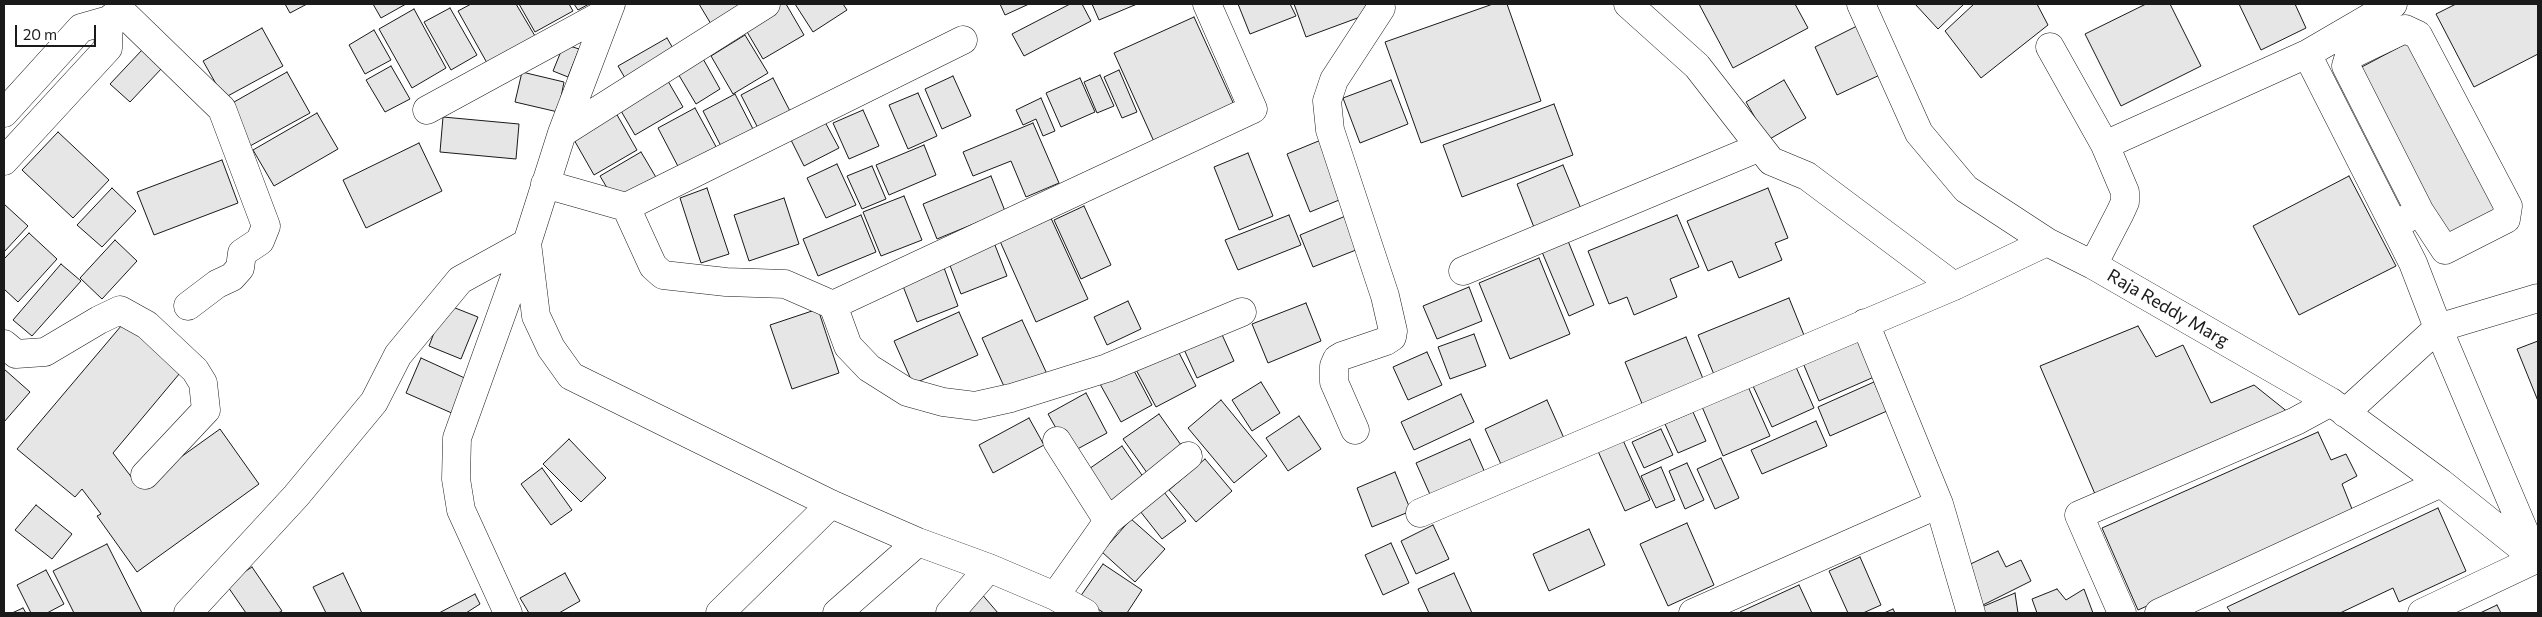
<!DOCTYPE html>
<style>
body{margin:0}
#map{position:relative;width:2542px;height:617px;overflow:hidden;background:#fff;font-family:Commissioner,sans-serif}
canvas{display:block}
.frame{position:absolute;inset:0;border:5px solid #1a1a1a;pointer-events:none}
.scale{position:absolute;left:15px;top:25px;width:81px;height:22px;box-sizing:border-box;border:2px solid #1a1a1a;border-top:0;padding-left:6px;font-size:15px;line-height:18px;white-space:nowrap;color:#1a1a1a;-webkit-text-stroke:4px #fff;paint-order:stroke}
</style>
<div id="map">
<canvas width="2542" height="617"></canvas>
<div class="frame"></div>
<div class="scale">20 m</div>
</div>
<script>
const ctx = document.querySelector('canvas').getContext('2d');
ctx.lineJoin = 'round';
function paint(path, color) { ctx.fillStyle = color; ctx.fill(path, 'evenodd'); }
const shape = rows => new Path2D(rows.map(r => 'M' + r).join(''));
function trace(path, color, width, dash) { ctx.strokeStyle = color; ctx.lineWidth = width; ctx.lineCap = dash ? 'butt' : 'round'; ctx.setLineDash(dash || []); ctx.stroke(path); }
function label(font, color, halo, rows, align = 'center') {
  ctx.font = font + ' Commissioner,sans-serif'; ctx.lineWidth = 4; ctx.setLineDash([]); ctx.textBaseline = 'middle'; ctx.strokeStyle = halo; ctx.fillStyle = color; for (const [text, x, y, turn = 0] of rows) {
    ctx.save(); ctx.translate(x, y); ctx.rotate((+turn || 0) * Math.PI / 180); ctx.textAlign = isNaN(turn) ? turn : align; if (halo) ctx.strokeText(text, 0, 0); ctx.fillText(text, 0, 0); ctx.restore();
  }
}
const building = shape([
 [285,4,307,4,290,13,285,4],
 [373,4,406,4,381,18,373,4],
 [471,4,516,4,535,36,487,63,458,11,471,4],
 [519,4,569,4,573,11,535,32,519,4],
 [574,4,589,4,578,10,574,4],
 [699,4,749,4,714,29,699,4],
 [780,4,786,4,804,35,763,59,743,25,780,4],
 [795,4,843,4,847,10,813,32,795,4],
 [1000,4,1029,4,1005,15,1000,4],
 [1070,4,1082,4,1091,21,1024,56,1012,34,1070,4],
 [1092,4,1137,4,1099,20,1092,4],
 [1238,4,1290,4,1296,16,1250,34,1238,4],
 [1294,4,1367,4,1371,13,1306,37,1294,4],
 [1493,4,1507,4,1541,101,1421,143,1385,42,1493,4],
 [1699,4,1795,4,1808,28,1733,68,1699,4],
 [1915,4,1964,4,1938,29,1915,4],
 [1974,4,2037,4,2048,25,1981,78,1945,31,1974,4],
 [2146,4,2170,4,2201,66,2121,106,2085,34,2146,4],
 [2239,4,2295,4,2306,28,2261,50,2239,4],
 [2456,4,2538,4,2538,54,2474,87,2436,14,2456,4],
 [450,8,477,55,451,70,424,22,450,8],
 [414,9,446,68,412,88,379,29,414,9],
 [1194,17,1236,109,1156,146,1114,53,1194,17],
 [1861,24,1884,73,1837,95,1815,47,1861,24],
 [262,28,283,66,224,98,203,61,262,28],
 [374,30,391,60,365,74,349,45,374,30],
 [745,35,768,73,733,94,711,56,745,35],
 [667,38,678,57,629,85,618,66,667,38],
 [2409,42,2500,212,2446,241,2356,70,2409,42],
 [564,44,579,49,568,77,553,71,564,44],
 [142,50,162,68,130,102,110,84,142,50],
 [702,57,720,89,696,104,677,72,702,57],
 [391,66,410,99,385,112,366,80,391,66],
 [1119,70,1137,112,1122,118,1104,77,1119,70],
 [287,72,310,113,250,146,227,106,287,72],
 [522,72,564,82,558,112,515,102,522,72],
 [1100,75,1114,106,1097,113,1084,82,1100,75],
 [665,76,683,107,635,135,617,104,665,76],
 [953,76,971,116,942,129,925,89,953,76],
 [773,78,792,115,760,132,741,95,773,78],
 [1080,78,1095,112,1061,127,1046,93,1080,78],
 [1391,80,1408,124,1360,143,1343,98,1391,80],
 [1784,80,1806,118,1768,140,1746,102,1784,80],
 [918,93,937,136,908,149,889,105,918,93],
 [735,94,754,131,722,148,703,111,735,94],
 [1041,98,1055,131,1043,136,1036,119,1023,125,1016,110,1041,98],
 [1554,104,1573,155,1462,197,1443,145,1554,104],
 [612,106,637,150,594,175,569,131,612,106],
 [695,108,720,154,682,174,658,128,695,108],
 [863,110,879,146,849,159,833,123,863,110],
 [317,113,338,149,274,186,253,150,317,113],
 [443,117,519,124,516,159,440,152,443,117],
 [825,122,839,148,804,166,791,140,825,122],
 [1033,123,1059,183,1026,197,1011,161,973,176,963,152,1033,123],
 [58,132,109,180,73,218,22,170,58,132],
 [1321,140,1344,198,1310,212,1287,154,1321,140],
 [419,143,442,191,366,228,343,180,419,143],
 [924,145,936,175,889,195,876,165,924,145],
 [641,152,657,179,616,203,600,176,641,152],
 [1248,153,1273,216,1239,230,1214,167,1248,153],
 [222,160,238,203,154,235,137,192,222,160],
 [837,164,856,205,826,218,807,178,837,164],
 [1563,165,1584,216,1537,235,1517,184,1563,165],
 [872,166,886,199,862,209,847,176,872,166],
 [991,176,1005,211,937,239,923,204,991,176],
 [2349,176,2396,266,2299,315,2253,226,2349,176],
 [112,188,136,211,102,247,77,225,112,188],
 [707,188,729,254,701,263,680,198,707,188],
 [1768,188,1788,238,1775,243,1782,260,1739,278,1732,261,1708,271,1687,221,1768,188],
 [904,196,922,240,881,256,863,212,904,196],
 [784,198,799,244,749,261,734,215,784,198],
 [4,204,28,226,4,252,4,204],
 [1084,206,1111,265,1081,279,1054,220,1084,206],
 [861,215,876,252,818,276,803,239,861,215],
 [1289,215,1301,245,1238,270,1225,240,1289,215],
 [1348,215,1361,248,1313,267,1300,235,1348,215],
 [1677,215,1699,267,1670,279,1677,297,1634,315,1627,297,1609,304,1588,251,1677,215],
 [1050,216,1088,299,1036,322,999,239,1050,216],
 [29,233,57,259,18,302,4,289,4,259,29,233],
 [115,240,137,261,102,299,80,278,115,240],
 [993,240,1007,276,961,294,947,258,993,240],
 [1568,241,1594,305,1569,316,1542,252,1568,241],
 [1539,258,1570,334,1510,359,1479,283,1539,258],
 [61,264,81,281,32,336,13,320,61,264],
 [943,265,958,306,917,322,901,281,943,265],
 [1469,287,1482,321,1437,339,1423,306,1469,287],
 [1789,298,1808,345,1717,382,1698,335,1789,298],
 [1128,301,1141,329,1107,345,1094,317,1128,301],
 [1306,303,1321,341,1268,363,1252,324,1306,303],
 [445,304,478,317,461,359,429,346,445,304],
 [818,309,839,373,792,389,770,325,818,309],
 [959,312,978,355,913,384,894,341,959,312],
 [127,319,185,367,113,453,139,487,220,429,259,484,137,572,97,516,101,514,82,489,75,497,17,449,127,319],
 [1022,320,1047,374,1007,393,982,338,1022,320],
 [2138,326,2156,357,2183,345,2211,403,2254,385,2294,417,2098,501,2040,366,2138,326],
 [1219,328,1234,361,1197,378,1182,345,1219,328],
 [1474,334,1486,366,1450,379,1438,347,1474,334],
 [1686,337,1706,386,1645,411,1625,362,1686,337],
 [1857,339,1874,377,1819,401,1803,363,1857,339],
 [2538,341,2538,401,2517,349,2538,341],
 [1174,343,1196,386,1156,407,1133,364,1174,343],
 [1427,352,1442,385,1408,400,1393,367,1427,352],
 [421,358,469,380,454,414,406,393,421,358],
 [1132,367,1152,405,1121,422,1100,384,1132,367],
 [1796,367,1814,408,1772,427,1753,386,1796,367],
 [4,369,30,392,4,422,4,369],
 [1261,382,1280,413,1252,431,1232,400,1261,382],
 [1746,382,1770,436,1723,456,1700,402,1746,382],
 [1874,382,1887,411,1830,436,1818,407,1874,382],
 [1086,393,1107,433,1070,453,1048,414,1086,393],
 [1461,394,1474,422,1414,450,1401,422,1461,394],
 [1221,400,1267,456,1234,483,1188,428,1221,400],
 [1547,400,1567,445,1505,473,1485,429,1547,400],
 [1693,412,1706,441,1678,453,1665,424,1693,412],
 [1159,414,1186,452,1150,477,1123,439,1159,414],
 [1299,416,1321,449,1288,471,1266,438,1299,416],
 [1029,418,1044,445,993,473,979,445,1029,418],
 [1816,421,1827,446,1762,474,1751,450,1816,421],
 [1661,429,1673,455,1644,468,1632,442,1661,429],
 [2318,432,2331,460,2346,454,2357,476,2342,484,2354,514,2138,610,2102,528,2318,432],
 [1622,438,1650,500,1625,511,1597,449,1622,438],
 [569,439,606,478,581,502,543,464,569,439],
 [1470,439,1486,475,1432,499,1416,463,1470,439],
 [1122,446,1146,481,1110,506,1086,471,1122,446],
 [1721,458,1739,498,1715,509,1697,469,1721,458],
 [1205,459,1232,491,1196,522,1169,490,1205,459],
 [1687,463,1704,500,1685,509,1669,471,1687,463],
 [1661,467,1675,500,1656,508,1641,476,1661,467],
 [542,468,572,510,551,525,521,484,542,468],
 [1395,472,1411,511,1372,527,1357,488,1395,472],
 [1164,492,1186,521,1162,539,1140,511,1164,492],
 [36,505,72,534,52,559,15,530,36,505],
 [2438,508,2466,571,2399,602,2393,588,2340,613,2231,613,2227,607,2438,508],
 [1131,519,1165,549,1135,582,1102,552,1131,519],
 [1687,523,1714,585,1668,606,1640,544,1687,523],
 [1433,525,1449,559,1416,574,1401,541,1433,525],
 [1589,529,1605,565,1549,591,1533,554,1589,529],
 [1391,543,1409,583,1383,595,1365,555,1391,543],
 [107,544,142,613,74,613,53,571,107,544],
 [1998,551,2006,567,2021,560,2031,581,1979,607,1960,569,1998,551],
 [1860,557,1881,605,1863,613,1848,613,1829,571,1860,557],
 [1103,564,1142,590,1127,613,1104,613,1080,597,1103,564],
 [252,567,282,611,278,613,246,613,226,584,252,567],
 [46,570,64,604,47,613,31,613,17,585,46,570],
 [343,573,362,613,326,613,313,587,343,573],
 [565,573,580,601,559,613,529,613,520,598,565,573],
 [1454,573,1472,613,1429,613,1418,589,1454,573],
 [1799,585,1812,613,1741,613,1740,612,1799,585],
 [2057,589,2066,600,2084,589,2093,613,2037,613,2032,599,2057,589],
 [980,592,998,613,958,613,980,592],
 [2015,593,2018,613,1979,613,1977,609,2015,593],
 [475,594,480,604,466,613,439,613,475,594],
 [2497,605,2501,613,2480,613,2497,605],
 [23,608,26,613,12,613,23,608],
 [1893,609,1895,613,1884,613,1893,609]
]);
paint(building, '#e6e6e6');
trace(building, '#1a1a1a', 1);
const minor = shape([
 [1628,4,1697,66,1771,161,1807,176,1954,286],
 [1861,4,1919,133,1966,189,2047,242,2093,265,2331,402,2441,483,2532,556],
 [120,10,222,109,266,226,260,241,242,253,240,268,232,277,217,284,188,306],
 [2050,47,2105,145,2125,192,2125,202,2120,213,2093,265],
 [2307,54,2393,4],
 [427,110,607,12],
 [4,113,81,28,109,20,121,10],
 [562,133,766,4],
 [2105,145,2307,54,2413,263,2438,328,2536,559,2422,613],
 [4,161,108,48,109,20],
 [545,184,626,207,653,266,663,275,726,282,785,284,833,305,848,346,869,368,907,392,943,402,975,406,1011,398,1107,368,1242,312],
 [626,207,963,40],
 [2394,225,2420,212,2445,250,2506,219,2508,206,2418,35,2405,29,2349,56,2346,66,2420,212],
 [527,243,536,316,551,348,571,376,831,504,918,542,989,568,1055,596,1085,613],
 [1463,271,1760,147],
 [833,305,1253,109,1207,4],
 [1865,323,1939,504,1971,613],
 [4,344,16,354,45,352,99,320,120,310,147,325,195,370,203,383,206,410,145,475],
 [2345,413,2438,328,2538,298],
 [1355,430,1334,382,1334,366,1337,359,1342,356,1386,341,1392,337,1393,331,1385,296,1330,130,1327,101,1334,80,1381,8],
 [1057,441,1108,521],
 [1420,513,1954,286,2047,242],
 [1055,596,1108,521,1188,456],
 [188,613,296,496,374,402,398,355,460,280,527,243],
 [508,613,461,510,456,479,457,438,527,243,562,133,611,4],
 [720,613,831,504],
 [837,613,918,542],
 [950,613,989,568],
 [1693,613,1939,504],
 [2122,613,2079,515,2296,421,2331,402],
 [2159,613,2441,483]
]);
trace(minor, '#1a1a1a', 29);
trace(minor, '#fff', 28);
label('18px', '#1a1a1a', '#fff', [
 ["Raja Reddy Marg",2168,308,30]
]);
</script>
